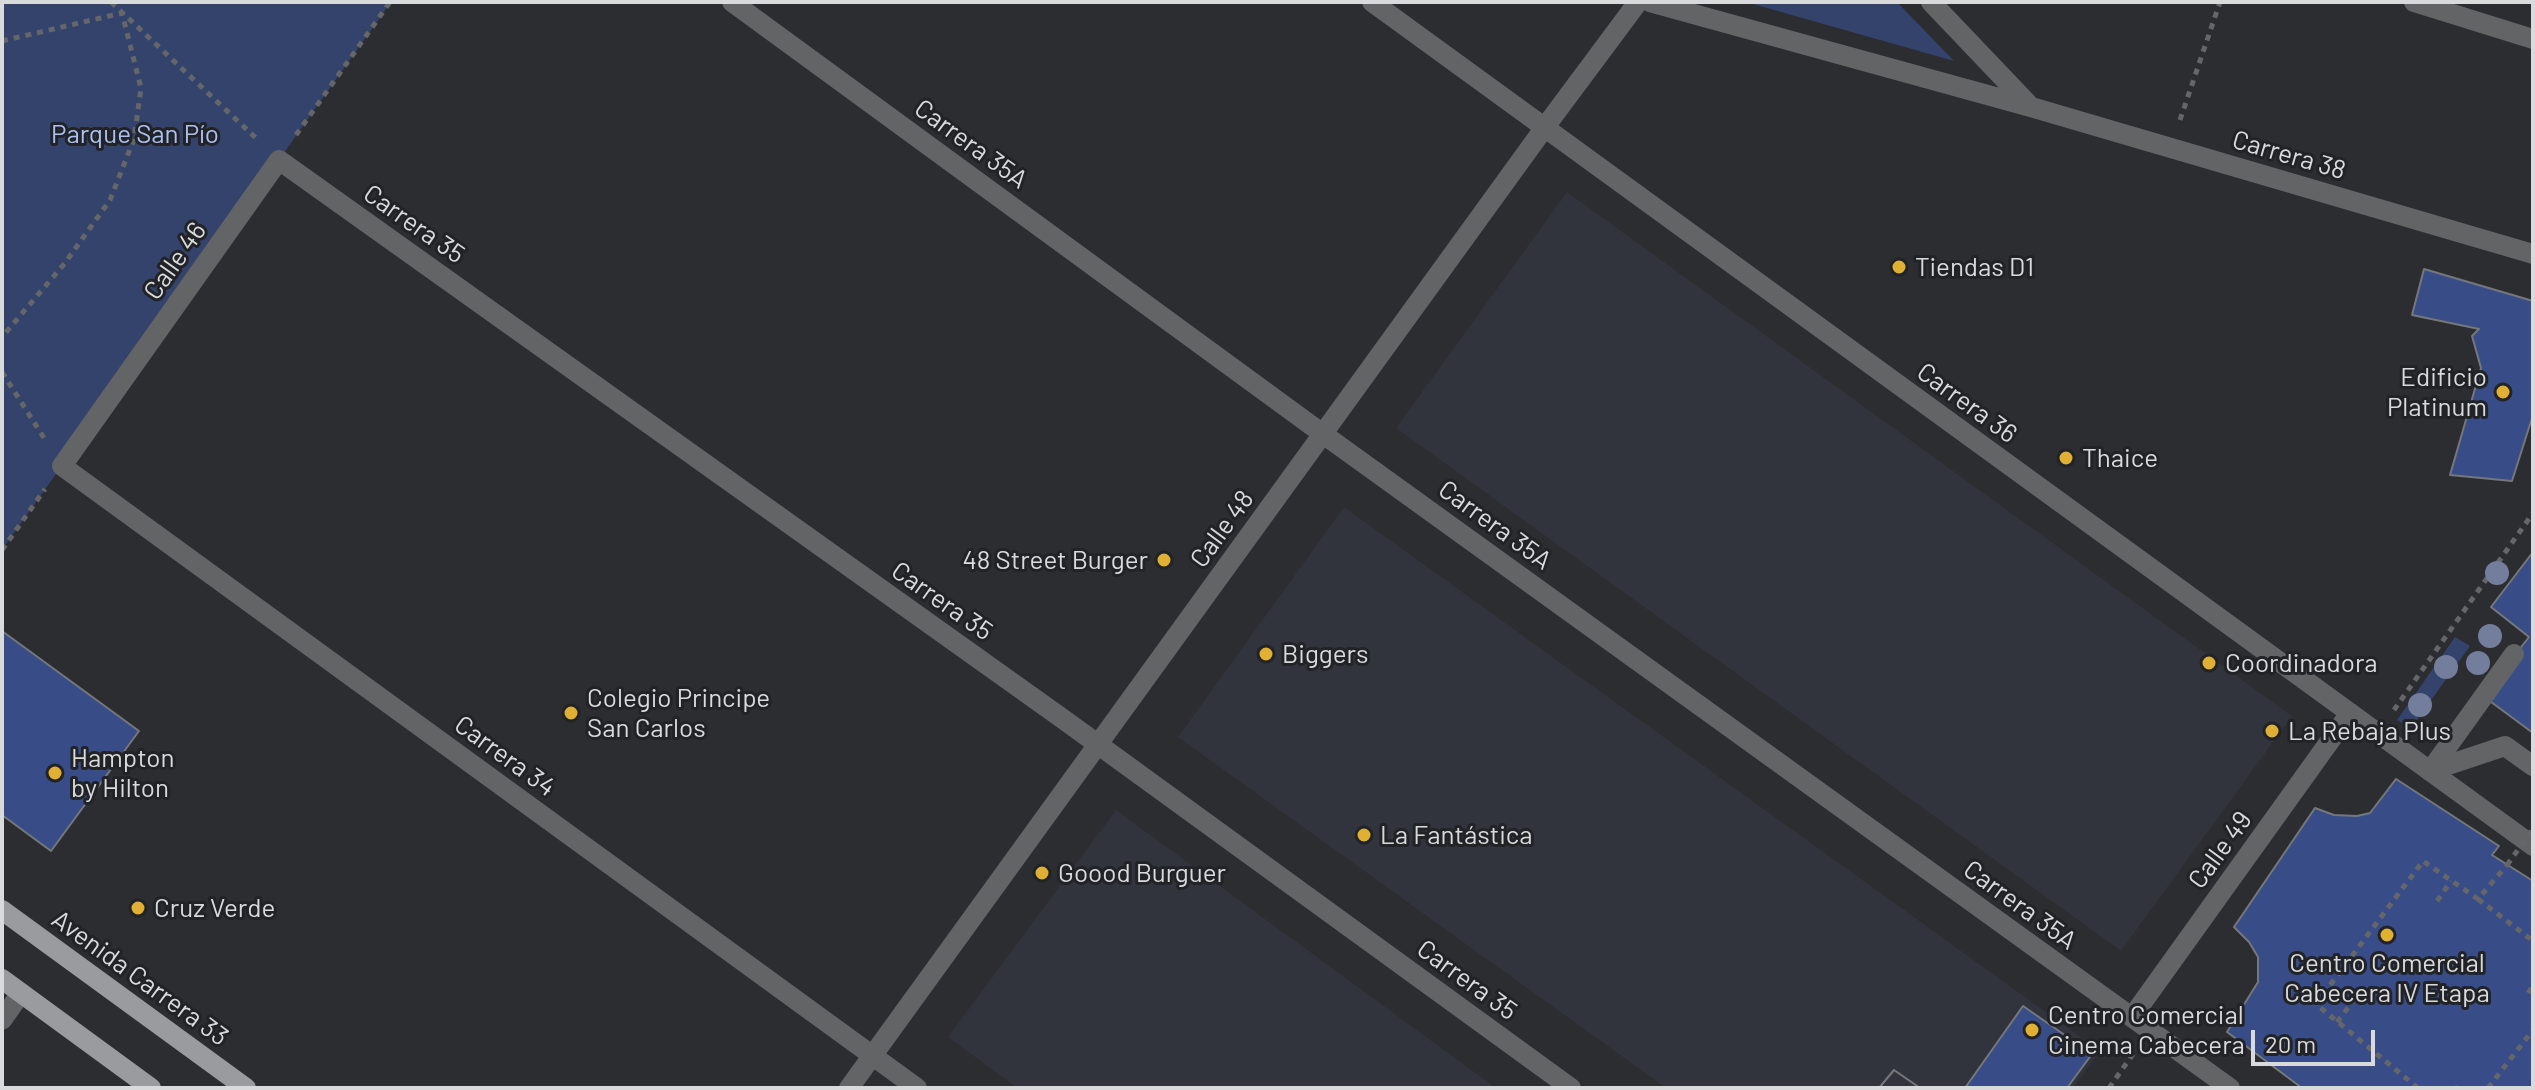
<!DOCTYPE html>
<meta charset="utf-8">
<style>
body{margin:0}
#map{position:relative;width:2535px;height:1090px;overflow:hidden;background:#2c2d30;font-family:Barlow,sans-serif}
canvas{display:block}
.frame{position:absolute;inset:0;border:4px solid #d9dadc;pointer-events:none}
.scale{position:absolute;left:2251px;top:1030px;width:124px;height:36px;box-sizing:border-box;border:4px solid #d9dadc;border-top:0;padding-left:10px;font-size:24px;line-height:28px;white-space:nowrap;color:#d9dadc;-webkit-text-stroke:6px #222326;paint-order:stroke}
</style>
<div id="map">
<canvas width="2535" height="1090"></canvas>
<div class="frame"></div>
<div class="scale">20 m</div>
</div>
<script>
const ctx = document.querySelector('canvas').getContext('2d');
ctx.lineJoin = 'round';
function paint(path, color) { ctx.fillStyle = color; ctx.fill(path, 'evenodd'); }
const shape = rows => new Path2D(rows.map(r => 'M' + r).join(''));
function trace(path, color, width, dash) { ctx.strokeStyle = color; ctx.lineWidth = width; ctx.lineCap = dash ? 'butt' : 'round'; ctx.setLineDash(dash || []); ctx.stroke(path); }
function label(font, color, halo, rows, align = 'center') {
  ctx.font = font + ' Barlow,sans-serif'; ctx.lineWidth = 6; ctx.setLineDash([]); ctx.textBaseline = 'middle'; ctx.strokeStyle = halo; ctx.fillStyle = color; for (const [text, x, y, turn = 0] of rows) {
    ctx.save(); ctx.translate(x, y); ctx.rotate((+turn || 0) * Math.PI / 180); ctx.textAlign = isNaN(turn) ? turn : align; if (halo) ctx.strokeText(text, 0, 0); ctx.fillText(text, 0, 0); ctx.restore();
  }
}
paint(shape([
 [1567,192,2292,716,2121,951,1396,428],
 [1344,507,2100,1051,2073,1088,1666,1088,1178,737],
 [1116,810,1496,1088,1017,1088,948,1037]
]), '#31343d');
paint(shape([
 [2,2,391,2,2,550],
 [1746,2,1897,2,1954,61],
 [2455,637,2470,646,2411,728,2397,720]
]), '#34436b');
const building = shape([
 [2424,269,2533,301,2533,415,2512,481,2450,475,2481,368,2472,336,2479,329,2412,315,2424,269],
 [2533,552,2533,733,2483,696,2529,637,2491,607,2533,552],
 [2,631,139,731,51,851,2,815,2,631],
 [2396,779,2499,846,2492,855,2533,881,2533,1088,2302,1088,2227,1032,2258,982,2258,957,2249,942,2234,927,2315,808,2334,815,2357,816,2370,813,2396,779],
 [2023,1006,2092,1054,2067,1088,1965,1088,2023,1006],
 [1894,1070,1920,1088,1879,1088,1894,1070],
 [1894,1070,1920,1088,1879,1088,1894,1070]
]);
paint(building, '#384d87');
trace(building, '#75777a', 2);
trace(shape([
 [111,2,259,141],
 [2,41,122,13,141,88,134,139,110,200,65,263,2,337],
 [2180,120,2220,2],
 [296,135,390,2],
 [2,372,44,438],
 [2,550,45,489],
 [2394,710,2533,513],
 [2478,899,2533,941],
 [2437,901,2451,881],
 [2528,993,2533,986],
 [2337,1022,2364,987],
 [2109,1088,2133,1054],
 [2418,1088,2316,1004,2423,861,2478,899,2507,865],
 [2457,1088,2458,1086],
 [2488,1088,2533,1030]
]), '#656669', 5, [6, 6]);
trace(shape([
 [2430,771,2514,654],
 [2430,771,2505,746,2533,766]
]), '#636466', 20);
trace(shape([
 [1650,2,2031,107,2533,254],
 [1931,2,2031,107],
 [2414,2,2533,39],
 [1545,127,1638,2],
 [2132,1017,2350,713],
 [2,1020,21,993],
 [917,1088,62,466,279,160,1063,719,1571,1088]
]), '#636466', 20);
trace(shape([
 [732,2,1323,434,2230,1088],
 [1372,2,2533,846],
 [849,1088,1545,127]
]), '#636466', 20);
trace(shape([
 [2,910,246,1088],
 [2,979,151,1088]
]), '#999b9e', 20);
trace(shape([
 [2507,865,2533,829]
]), '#656669', 5, [6, 6]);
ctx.fillStyle = '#727e9c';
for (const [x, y] of [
 [2497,573],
 [2490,636],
 [2478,663],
 [2446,667],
 [2420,705]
]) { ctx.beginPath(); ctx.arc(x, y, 12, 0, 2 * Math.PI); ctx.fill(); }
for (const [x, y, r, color] of [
 [1899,267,8,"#dfb034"],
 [2503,392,8,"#dfb034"],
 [2066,458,8,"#dfb034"],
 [1164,560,8,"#dfb034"],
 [1266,654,8,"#dfb034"],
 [2209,663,8,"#dfb034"],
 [571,713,8,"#dfb034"],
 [2272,731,8,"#dfb034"],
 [55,773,8,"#dfb034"],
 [1364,835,8,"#dfb034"],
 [1042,873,8,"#dfb034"],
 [138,908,8,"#dfb034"],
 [2387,935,8,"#dfb034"],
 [2032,1030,8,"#dfb034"]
]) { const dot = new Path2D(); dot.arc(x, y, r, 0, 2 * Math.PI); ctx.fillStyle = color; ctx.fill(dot); trace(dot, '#222326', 3); }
label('26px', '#abc0f4', '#222326', [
 ["Parque San Pío",135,134]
]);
label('26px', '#d9dadc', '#222326', [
 ["Carrera 35A",971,144,36],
 ["Carrera 38",2289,155,16],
 ["Carrera 35",414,224,35],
 ["Calle 46",175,261,-55],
 ["Carrera 36",1967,403,36],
 ["Carrera 35A",1495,525,36],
 ["Calle 48",1222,529,-54],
 ["Carrera 35",942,601,35],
 ["Carrera 34",505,756,36],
 ["Calle 49",2220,850,-54],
 ["Carrera 35A",2020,905,36],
 ["Avenida Carrera 33",140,978,36],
 ["Carrera 35",1467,980,36]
]);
label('26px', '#d9dadc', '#222326', [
 ["Tiendas D1",1915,267],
 ["Edificio",2487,377,"right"],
 ["Platinum",2487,407,"right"],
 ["Thaice",2082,458],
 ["48 Street Burger",1148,560,"right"],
 ["Biggers",1282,654],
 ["Coordinadora",2225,663],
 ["Colegio Principe",587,698],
 ["San Carlos",587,728],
 ["La Rebaja Plus",2288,731],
 ["Hampton",71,758],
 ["by Hilton",71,788],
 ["La Fantástica",1380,835],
 ["Goood Burguer",1058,873],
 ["Cruz Verde",154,908],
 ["Centro Comercial",2387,963,"center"],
 ["Cabecera IV Etapa",2387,993,"center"],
 ["Centro Comercial",2048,1015],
 ["Cinema Cabecera",2048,1045]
], 'left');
</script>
